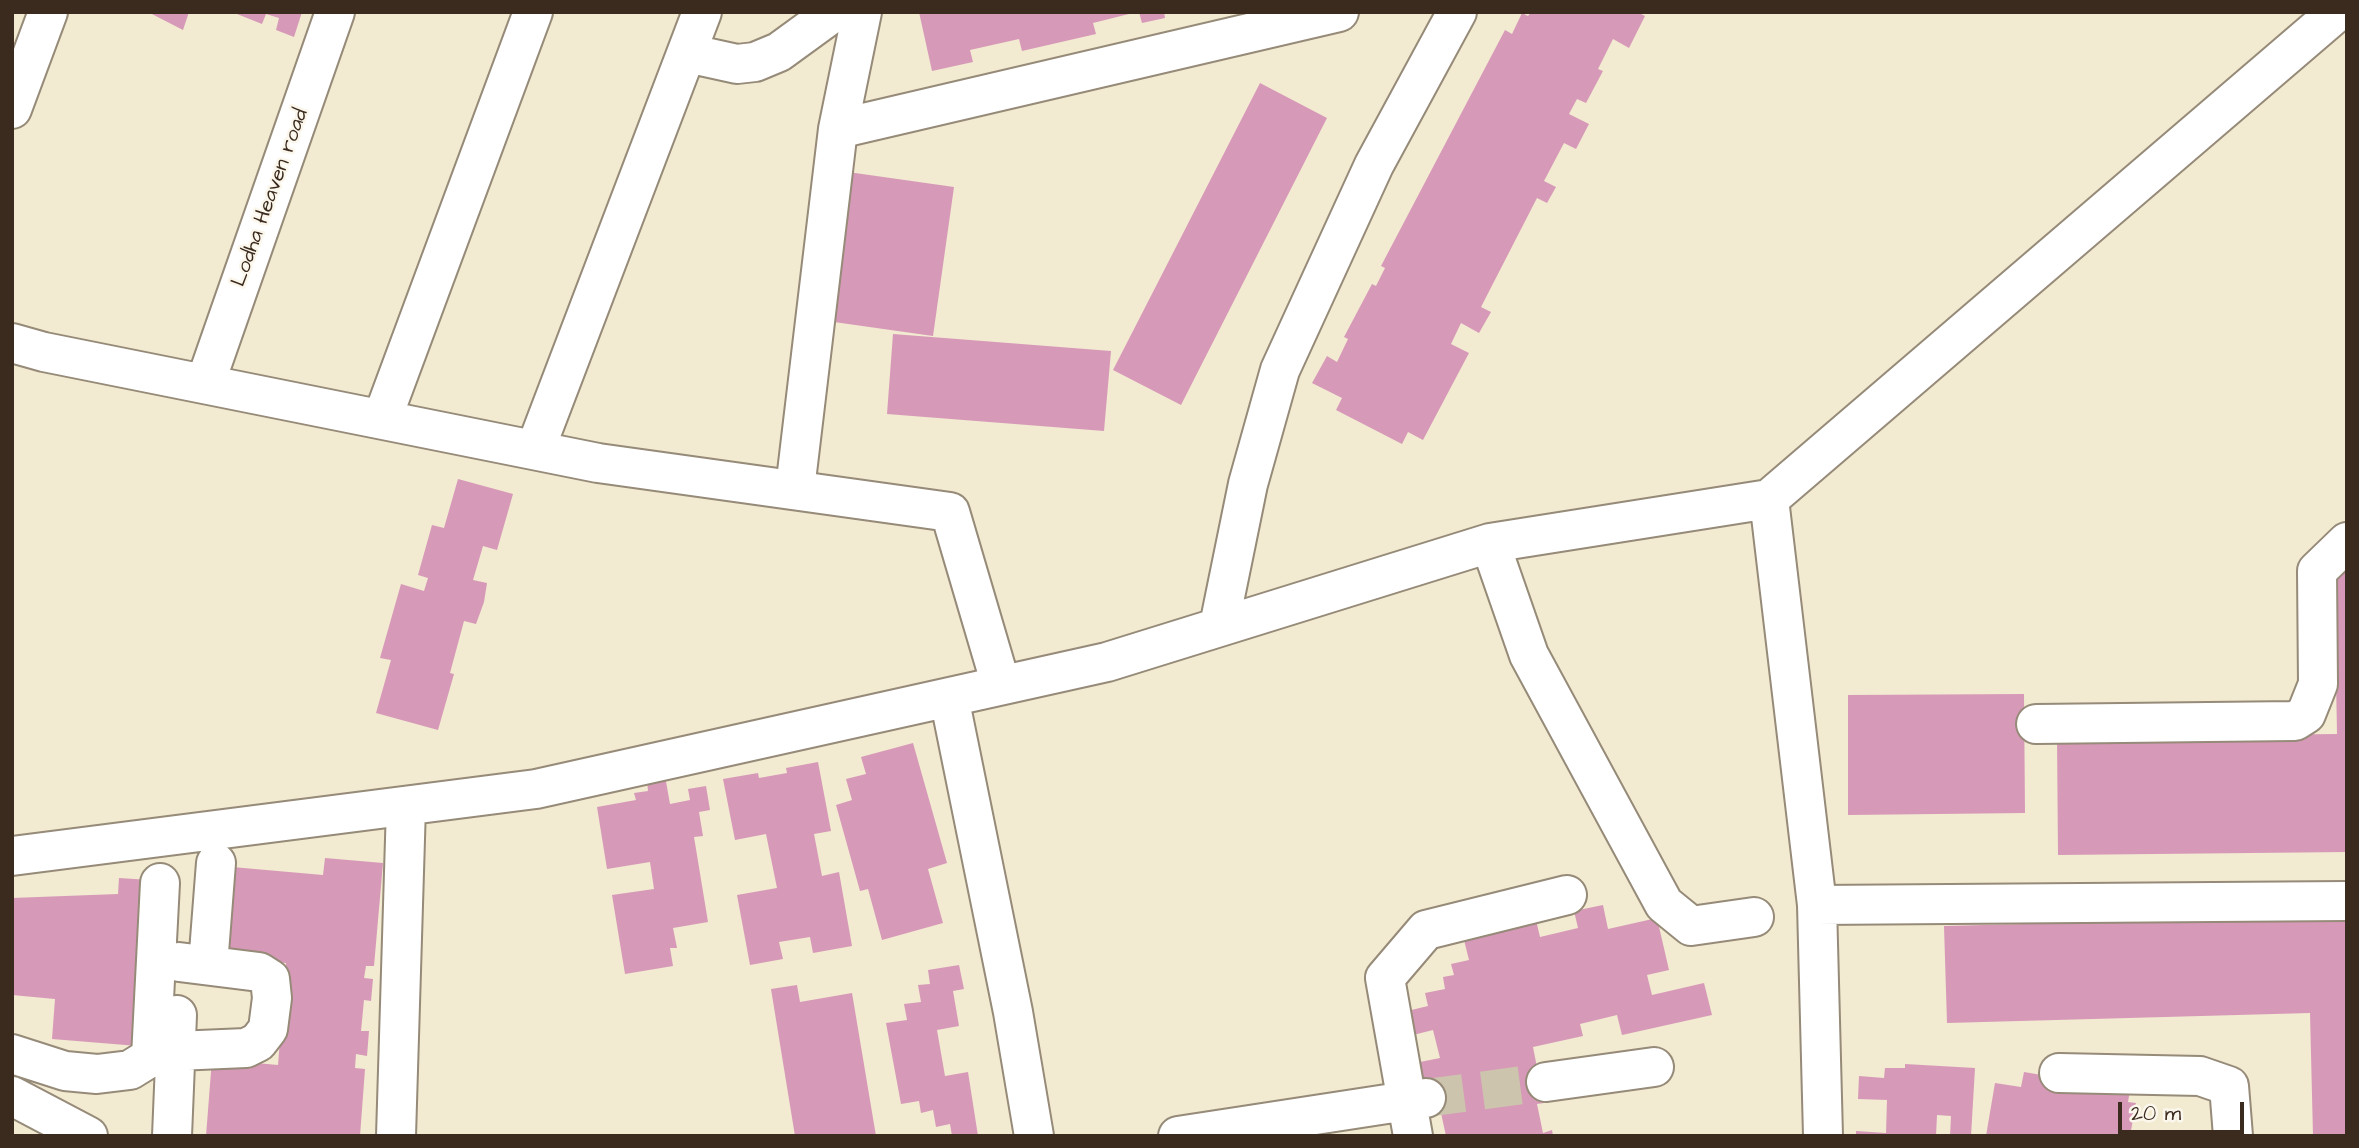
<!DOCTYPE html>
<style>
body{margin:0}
#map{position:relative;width:2359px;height:1148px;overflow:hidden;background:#f2ead1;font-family:"Architects Daughter",sans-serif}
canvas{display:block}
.frame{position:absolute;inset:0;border:14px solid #3b2a1e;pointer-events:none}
.scale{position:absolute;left:2118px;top:1102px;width:126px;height:32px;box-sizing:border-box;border:4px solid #3b2a1e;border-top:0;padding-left:9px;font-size:21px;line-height:24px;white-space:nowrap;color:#3b2a1e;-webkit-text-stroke:5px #fbf7ec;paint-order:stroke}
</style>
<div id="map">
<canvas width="2359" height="1148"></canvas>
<div class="frame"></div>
<div class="scale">20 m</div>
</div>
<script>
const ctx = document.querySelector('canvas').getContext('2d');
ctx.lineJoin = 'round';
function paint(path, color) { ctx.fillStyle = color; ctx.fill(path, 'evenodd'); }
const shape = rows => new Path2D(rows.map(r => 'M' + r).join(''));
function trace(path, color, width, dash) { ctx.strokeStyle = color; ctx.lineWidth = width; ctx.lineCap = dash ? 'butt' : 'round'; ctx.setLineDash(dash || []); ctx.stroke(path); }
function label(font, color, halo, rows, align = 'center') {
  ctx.font = font + ' "Architects Daughter",sans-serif'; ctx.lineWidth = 5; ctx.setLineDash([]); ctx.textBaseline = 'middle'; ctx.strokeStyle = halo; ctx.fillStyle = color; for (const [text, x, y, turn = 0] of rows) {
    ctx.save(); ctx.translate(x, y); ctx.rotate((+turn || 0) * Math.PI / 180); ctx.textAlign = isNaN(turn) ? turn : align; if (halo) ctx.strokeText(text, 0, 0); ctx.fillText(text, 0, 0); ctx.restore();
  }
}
paint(shape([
 [148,12,189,12,183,30],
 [232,12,302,12,294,37,276,30,279,18,266,14,262,24],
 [919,12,1133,12,1133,13,1093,23,1096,34,1022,51,1019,39,970,50,973,62,932,71],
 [1139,12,1164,12,1165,18,1142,23],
 [1531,12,1637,12,1645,16,1629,48,1613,39,1598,69,1603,71,1586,103,1577,99,1569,114,1589,124,1576,149,1564,143,1544,181,1556,187,1547,203,1537,198,1481,307,1491,312,1479,333,1461,323,1451,344,1469,353,1423,440,1408,432,1402,444,1336,410,1342,398,1312,383,1327,356,1337,362,1348,339,1344,337,1372,284,1376,286,1385,268,1381,266,1505,30,1512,34,1522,13,1528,16],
 [1260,83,1327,118,1181,405,1113,370],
 [848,172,954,187,933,336,827,321],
 [893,334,1111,351,1104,431,887,414],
 [458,479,513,494,497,550,483,546,473,580,487,583,484,602,476,624,464,621,450,673,454,674,438,730,376,713,391,660,380,658,401,584,424,591,428,578,418,575,432,525,444,528],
 [2334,562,2347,562,2347,852,2058,855,2057,737,2337,734],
 [2024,694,2025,813,1848,815,1848,695],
 [913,743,947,863,928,869,943,923,882,940,868,889,860,891,836,805,852,800,846,779,866,774,861,757],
 [818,762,831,831,814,834,822,876,839,872,852,946,813,953,810,937,779,942,783,959,750,965,737,895,777,888,766,834,735,840,723,779,758,773,759,778,787,773,786,768],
 [665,776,670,804,690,800,688,789,706,786,710,810,699,812,703,836,694,837,708,922,673,928,677,948,670,948,673,966,625,974,612,895,654,889,650,862,607,869,597,807,636,800,634,793,648,791,647,780],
 [325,858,383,863,374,966,366,966,364,978,373,979,371,1001,364,1000,361,1031,369,1031,367,1056,356,1054,355,1068,365,1069,360,1136,206,1136,212,1059,278,1065,286,963,225,958,232,867,323,875],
 [119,878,150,880,138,941,146,941,143,983,135,982,134,994,142,995,138,1046,52,1039,55,999,12,995,12,898,118,894],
 [1603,905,1608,929,1657,918,1669,970,1647,975,1652,995,1704,983,1712,1015,1622,1035,1617,1015,1580,1024,1583,1036,1533,1047,1544,1103,1537,1104,1543,1133,1552,1130,1553,1136,1446,1136,1435,1085,1421,1088,1415,1063,1440,1058,1433,1030,1409,1036,1403,1012,1428,1006,1425,993,1445,989,1443,977,1454,975,1451,964,1469,960,1463,936,1536,920,1540,937,1578,928,1574,911],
 [2347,916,2347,1136,2313,1136,2310,1013,1947,1023,1944,926],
 [959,965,964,989,953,991,959,1026,937,1030,945,1076,968,1072,978,1136,952,1136,950,1124,936,1127,933,1110,921,1113,919,1101,901,1104,886,1023,907,1020,904,1004,921,1002,918,985,930,984,928,970],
 [797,985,800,1002,852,993,876,1136,795,1136,771,989],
 [1905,1064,1975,1068,1971,1136,1950,1136,1951,1116,1937,1115,1936,1136,1856,1136,1856,1131,1886,1133,1887,1100,1858,1099,1859,1076,1884,1078,1885,1068,1905,1068],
 [2024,1072,2130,1090,2128,1102,2136,1103,2130,1136,1986,1136,1995,1083,2021,1087]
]), '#d799b8');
trace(shape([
 [1426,1098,1546,1082]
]), '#cdc4ad', 38, [38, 19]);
const minor = shape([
 [687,53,737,64,755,62,779,52,834,12],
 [12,109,48,12],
 [838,129,1339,12],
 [12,343,44,352,598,463,950,512,1001,685],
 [205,384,335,12],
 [382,419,533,12],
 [535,450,702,12],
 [795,489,838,129,862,12],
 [1769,499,1817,905,1823,1136],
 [1490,543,1529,655,1664,904,1691,926,1754,917],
 [1219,626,1248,484,1280,370,1374,165,1457,12],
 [949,697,1013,1012,1034,1136],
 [2036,724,2295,721,2306,714,2318,684,2317,571,2347,542],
 [12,856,536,789,1107,662,1490,543,1769,499,2337,12],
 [1817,905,2347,901],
 [208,965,216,863],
 [176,1051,246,1048,258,1042,268,1029,272,998,270,979,259,972,179,962],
 [12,1054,65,1071,97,1074,130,1070,151,1057,160,883],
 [2059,1073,2200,1076,2229,1086,2233,1136],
 [1546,1082,1654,1067],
 [12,1096,88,1136],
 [172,1136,177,1015],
 [396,1136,406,806],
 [1178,1136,1426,1098],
 [1413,1136,1385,978,1426,930,1567,895]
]);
trace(minor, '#968a78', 42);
trace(minor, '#fff', 38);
label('21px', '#3b2a1e', '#fbf7ec', [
 ["Lodha Heaven road",271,198,-70]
]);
</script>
